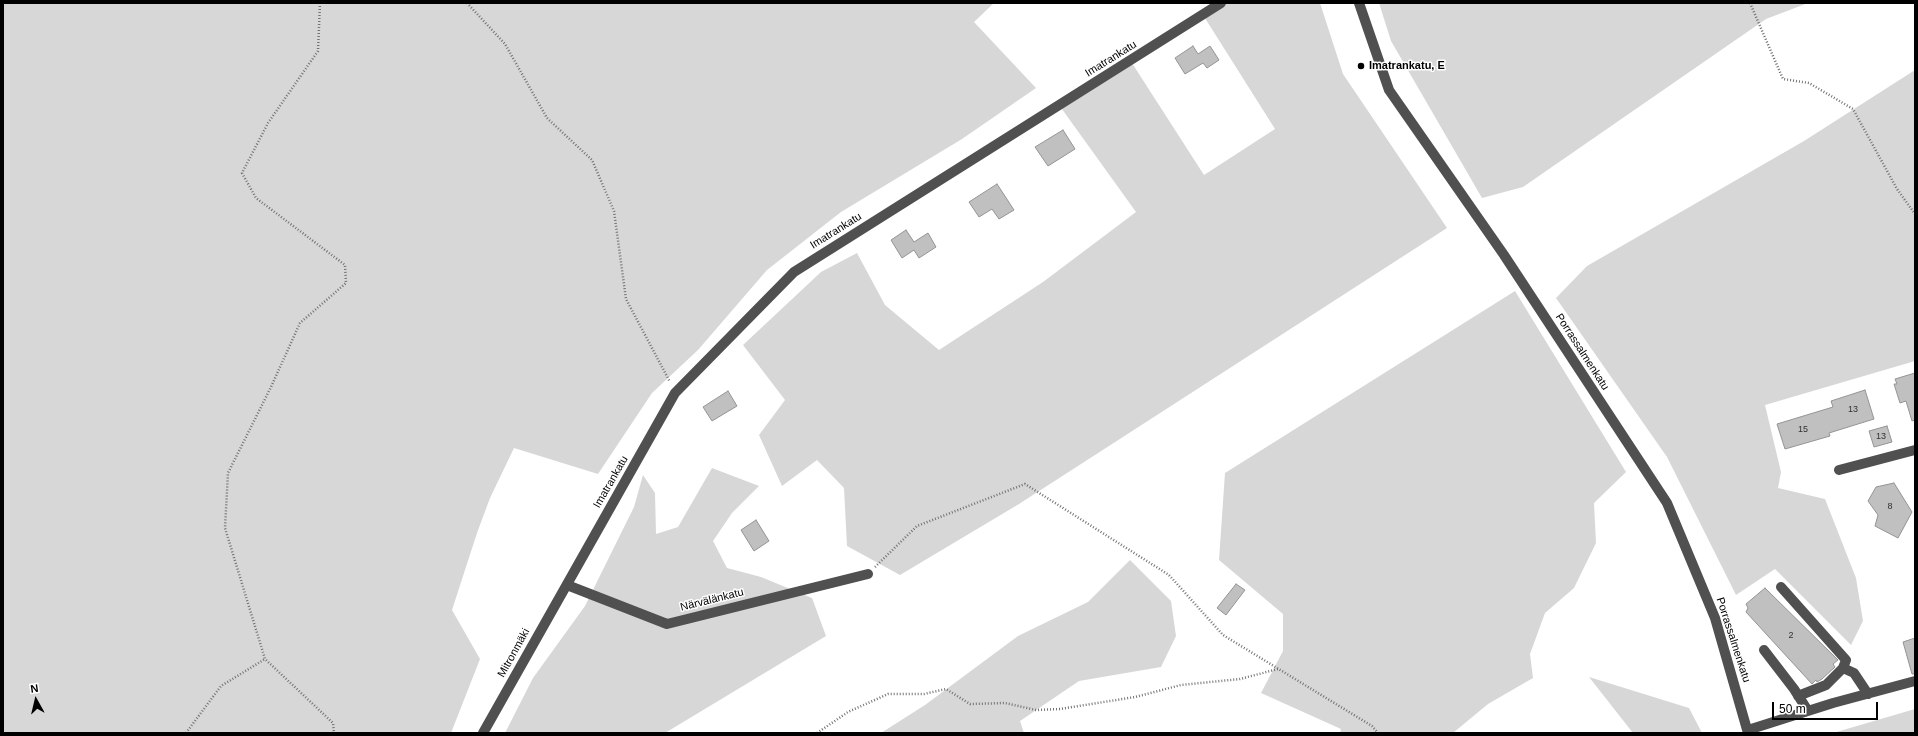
<!DOCTYPE html>
<meta charset="utf-8">
<style>
body{margin:0}
#map{position:relative;width:1918px;height:736px;overflow:hidden;background:#fff;font-family:Helvetica,sans-serif}
canvas{display:block}
.frame{position:absolute;inset:0;border:4px solid #000;pointer-events:none}
.north{position:absolute;left:16px;top:680px;width:40px;height:40px;-webkit-text-stroke:3px #fff;paint-order:stroke;rotate:352deg;font-size:11px;font-weight:700;line-height:16px;text-align:center;color:#000}
.north::after{content:'';display:block;margin:auto;width:14px;height:18px;background:#000;clip-path:polygon(50% 0,100% 100%,50% 72%,0 100%)}
.scale{position:absolute;left:1772px;top:702px;width:106px;height:18px;box-sizing:border-box;border:2px solid #000;border-top:0;padding-left:5px;font-size:12px;line-height:14px;white-space:nowrap;color:#000;-webkit-text-stroke:3px #fff;paint-order:stroke}
</style>
<div id="map">
<canvas width="1918" height="736"></canvas>
<div class="frame"></div>
<div class="north">N</div>
<div class="scale">50 m</div>
</div>
<script>
const ctx = document.querySelector('canvas').getContext('2d');
ctx.lineJoin = 'round';
function paint(path, color) { ctx.fillStyle = color; ctx.fill(path, 'evenodd'); }
const shape = rows => new Path2D(rows.map(r => 'M' + r).join(''));
function trace(path, color, width, dash) { ctx.strokeStyle = color; ctx.lineWidth = width; ctx.lineCap = dash ? 'butt' : 'round'; ctx.setLineDash(dash || []); ctx.stroke(path); }
function label(font, color, halo, rows, align = 'center') {
  ctx.font = font + ' Helvetica,sans-serif'; ctx.lineWidth = 3; ctx.setLineDash([]); ctx.textBaseline = 'middle'; ctx.strokeStyle = halo; ctx.fillStyle = color; for (const [text, x, y, turn = 0] of rows) {
    ctx.save(); ctx.translate(x, y); ctx.rotate((+turn || 0) * Math.PI / 180); ctx.textAlign = isNaN(turn) ? turn : align; if (halo) ctx.strokeText(text, 0, 0); ctx.fillText(text, 0, 0); ctx.restore();
  }
}
paint(shape([
 [3,3,994,3,974,22,1036,88,962,139,841,212,767,270,698,350,652,393,598,474,514,448,490,498,477,533,452,610,480,659,451,733,3,733],
 [1221,3,1320,3,1343,74,1447,228,1019,504,900,575,847,546,844,488,817,460,782,486,759,435,785,400,743,345,821,272,857,253,885,305,939,350,1043,282,1136,212,1059,105,1130,60,1204,175,1275,129,1203,15],
 [1379,3,1808,3,1766,19,1523,187,1482,198,1391,41],
 [1915,70,1915,361,1765,405,1781,472,1778,488,1825,499,1856,578,1863,621,1851,645,1775,569,1736,595,1667,457,1556,298,1587,266,1804,141],
 [1515,291,1626,472,1594,503,1596,543,1574,588,1545,613,1530,654,1533,678,1488,704,1453,733,1340,733,1341,729,1261,693,1283,651,1283,614,1219,560,1225,473],
 [712,468,759,486,732,513,713,541,727,568,761,577,812,598,826,636,665,733,505,733,533,678,585,606,634,507,643,475,655,493,656,534,678,527],
 [1130,560,1171,601,1176,636,1161,667,1079,681,1020,721,1024,733,881,733,925,705,1018,636,1088,602],
 [1589,677,1689,708,1702,733,1633,733],
 [1915,709,1915,733,1833,733]
]), '#d7d7d7');
const building = shape([
 [1193,46,1198,54,1210,46,1219,60,1207,68,1203,63,1185,74,1175,58,1193,46],
 [1063,130,1075,149,1048,166,1035,147,1063,130],
 [997,184,1014,210,999,219,992,209,979,217,969,202,997,184],
 [906,230,914,242,928,233,936,247,919,258,914,250,902,258,891,240,906,230],
 [1915,373,1915,420,1912,421,1906,401,1900,403,1894,384,1897,384,1895,379,1915,373],
 [1865,390,1874,419,1829,433,1830,436,1785,449,1777,424,1833,407,1831,401,1865,390],
 [728,391,737,406,712,421,703,407,728,391],
 [1887,426,1892,442,1874,447,1869,431,1887,426],
 [1894,483,1912,512,1898,538,1875,526,1878,515,1868,501,1876,487,1894,483],
 [756,520,769,541,754,551,741,530,756,520],
 [1236,584,1245,590,1226,615,1217,608,1236,584],
 [1765,588,1838,660,1833,664,1835,667,1822,679,1817,682,1816,680,1812,684,1746,612,1748,608,1746,604,1765,588],
 [1915,638,1915,674,1912,674,1903,642,1915,638]
]);
paint(building, '#c0c0c0');
trace(building, '#949494', 1);
trace(shape([
 [320,3,318,51,268,123,242,173,256,198,345,265,346,283,300,323,271,387,228,473,225,528,265,659,333,723,334,733],
 [467,3,505,44,547,118,592,160,614,211,626,299,670,382],
 [1750,3,1783,79,1809,83,1853,109,1897,189,1915,214],
 [875,567,917,526,1025,484,1169,575,1223,635,1372,726,1378,733],
 [186,733,221,686,265,659],
 [817,733,848,712,888,694,924,694,946,689,970,704,1005,703,1036,710,1060,709,1135,697,1181,685,1240,679,1278,669]
]), '#727272', 2.5, [1, 2]);
trace(shape([
 [1359,3,1389,90,1504,255,1667,503,1715,618,1748,733],
 [1839,470,1915,450],
 [567,585,667,624,868,574],
 [1781,587,1846,660,1843,668,1854,673,1868,694],
 [1764,650,1794,689,1808,711],
 [1798,696,1826,685,1843,668],
 [1748,730,1833,703,1915,681],
 [483,733,675,393,794,272,1221,3]
]), '#505050', 10);
for (const [x, y, r, color] of [
 [1361,66,4,"#000"]
]) { const dot = new Path2D(); dot.arc(x, y, r, 0, 2 * Math.PI); ctx.fillStyle = color; ctx.fill(dot); trace(dot, '#fff', 1.5); }
label('9px', '#303030', null, [
 ["13",1853,410],
 ["15",1803,430],
 ["13",1881,437],
 ["8",1890,507],
 ["2",1791,636]
]);
label('11px', '#000', '#fff', [
 ["Imatrankatu",1111,59,-32],
 ["Imatrankatu",836,231,-32],
 ["Porrassalmenkatu",1582,352,57],
 ["Imatrankatu",611,482,-60],
 ["Närvälänkatu",712,600,-14],
 ["Porrassalmenkatu",1733,640,72],
 ["Mitronmäki",514,653,-61]
]);
label('bold 11px', '#000', '#fff', [
 ["Imatrankatu, E",1369,66]
], 'left');
</script>
